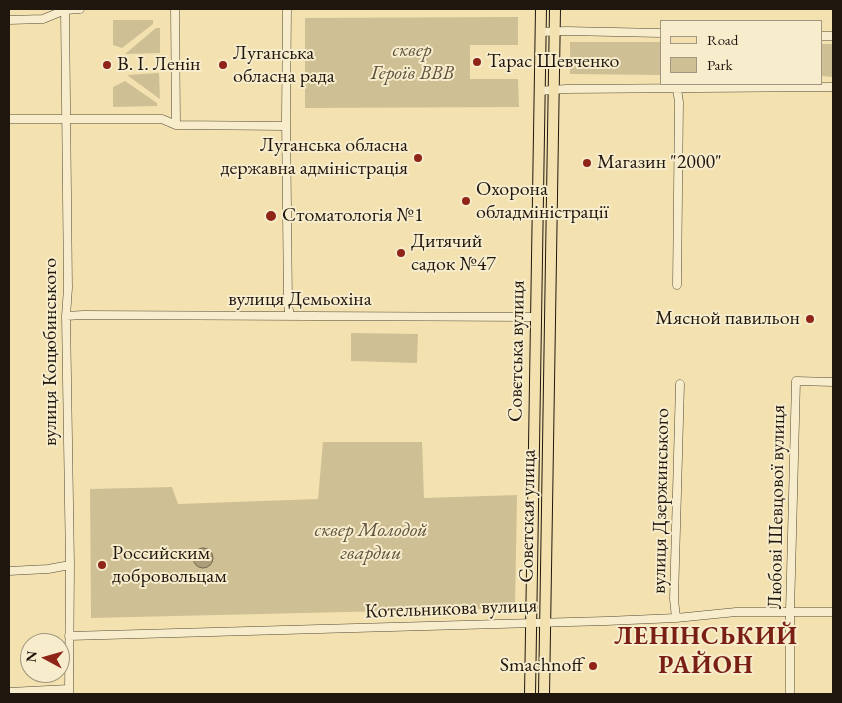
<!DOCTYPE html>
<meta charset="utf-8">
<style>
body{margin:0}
#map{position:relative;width:842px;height:703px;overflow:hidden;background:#f3e2b0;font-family:"EB Garamond",serif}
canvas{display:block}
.frame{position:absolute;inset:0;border:10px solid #1f170e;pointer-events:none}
.legend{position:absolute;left:660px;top:20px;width:162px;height:65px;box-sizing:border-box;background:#f7eccc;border:1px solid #a19780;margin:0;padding:6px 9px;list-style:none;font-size:15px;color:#1f170e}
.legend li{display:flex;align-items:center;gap:10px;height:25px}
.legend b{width:25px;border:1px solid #a19780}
.north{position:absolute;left:20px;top:633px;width:50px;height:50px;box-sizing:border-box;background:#f7eccc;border:1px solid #a19780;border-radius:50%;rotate:276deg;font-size:14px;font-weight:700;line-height:20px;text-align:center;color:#1f170e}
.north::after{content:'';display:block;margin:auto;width:18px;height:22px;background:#8f2418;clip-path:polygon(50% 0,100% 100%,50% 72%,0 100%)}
</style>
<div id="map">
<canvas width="842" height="703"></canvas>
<div class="frame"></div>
<ul class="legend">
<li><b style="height:6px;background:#f3e2b0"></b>Road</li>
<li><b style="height:14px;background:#cfbf94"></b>Park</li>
</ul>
<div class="north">N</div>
</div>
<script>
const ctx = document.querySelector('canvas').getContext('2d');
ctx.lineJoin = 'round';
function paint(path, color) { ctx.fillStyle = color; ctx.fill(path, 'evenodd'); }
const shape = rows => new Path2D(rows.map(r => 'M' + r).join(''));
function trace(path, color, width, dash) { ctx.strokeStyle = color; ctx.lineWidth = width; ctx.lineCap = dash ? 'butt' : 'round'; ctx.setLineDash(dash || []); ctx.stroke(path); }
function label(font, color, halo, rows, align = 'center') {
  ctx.font = font + ' "EB Garamond",serif'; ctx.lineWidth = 4; ctx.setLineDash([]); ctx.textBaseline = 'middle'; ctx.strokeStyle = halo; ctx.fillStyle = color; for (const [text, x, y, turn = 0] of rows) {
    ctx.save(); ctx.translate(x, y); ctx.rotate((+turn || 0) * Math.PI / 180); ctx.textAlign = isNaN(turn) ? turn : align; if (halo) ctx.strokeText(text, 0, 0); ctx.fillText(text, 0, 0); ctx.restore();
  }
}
paint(shape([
 [518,17,518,45,470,45,470,79,518,79,519,107,305,108,305,18],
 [113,20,153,20,153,24,122,48,113,45],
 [156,28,160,28,160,53,125,54],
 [570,42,661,42,661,75,570,74],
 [821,44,833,44,833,77,821,76],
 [159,73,160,99,127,75],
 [125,81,157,103,157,106,113,107,113,87],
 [351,333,418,334,417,363,351,361],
 [323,442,422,442,424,498,517,495,515,608,91,618,90,489,172,487,178,504,318,499]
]), '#cfbf94');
const water = shape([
 '193 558a10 10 0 1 1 20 0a10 10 0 1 1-20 0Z'
]);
paint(water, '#ab9d79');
trace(water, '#73674e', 1);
const minor = shape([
 [65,9,68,288,66,316,70,565,69,694],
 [175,9,176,125],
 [287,9,286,117,288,305,290,316],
 [9,20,43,19,65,10,80,9],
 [541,32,566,31,661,33],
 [821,36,833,36],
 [677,89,679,102,677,285],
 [539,91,566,89,833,87],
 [9,119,162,119,176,125,286,126],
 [66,316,83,315,535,317],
 [9,571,48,569,70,565],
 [676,618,674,599,680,384],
 [69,636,606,621,676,618,736,612,833,612],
 [9,692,69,689],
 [790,694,790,612,796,381,833,382]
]);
const major = shape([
 [530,694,541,9],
 [544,694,555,9]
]);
trace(minor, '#544a36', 9);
trace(major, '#1f170e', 12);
trace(minor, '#f7eccc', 8);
trace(major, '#f3e2b0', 10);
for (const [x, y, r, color] of [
 [477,62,5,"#8f2418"],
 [107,65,5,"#8f2418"],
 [223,65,5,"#8f2418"],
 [418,158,5,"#8f2418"],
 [587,163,5,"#8f2418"],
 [466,201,5,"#8f2418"],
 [271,216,6,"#8f2418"],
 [401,253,5,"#8f2418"],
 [810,319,5,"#8f2418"],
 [102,565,5,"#8f2418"],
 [593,666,5,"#8f2418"]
]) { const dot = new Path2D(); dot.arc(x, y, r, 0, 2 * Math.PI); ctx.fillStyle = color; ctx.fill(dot); trace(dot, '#f7eccc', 2); }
label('italic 20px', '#5d523d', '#f7eccc', [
 ["сквер",412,51],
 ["Героїв ВВВ",412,74],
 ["сквер Молодой",371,531],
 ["гвардии",371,554]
]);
label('20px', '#1f170e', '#f7eccc', [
 ["Луганська",233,54],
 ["обласна рада",233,77],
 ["Тарас Шевченко",487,62],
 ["В. І. Ленін",117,65],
 ["Луганська обласна",408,146,"right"],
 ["державна адміністрація",408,169,"right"],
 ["Магазин \"2000\"",597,163],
 ["Охорона",476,190],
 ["обладміністрації",476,213],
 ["Стоматологія №1",282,216],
 ["Дитячий",411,242],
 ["садок №47",411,265],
 ["Мясной павильон",800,319,"right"],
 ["Pоссийским",112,554],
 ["добровольцам",112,577],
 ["Smachnoff",583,666,"right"]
], 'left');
label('20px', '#1f170e', '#f7eccc', [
 ["вулиця Демьохіна",300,300],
 ["Совєтська вулиця",517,351,-89],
 ["вулиця Коцюбинського",51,352,-90],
 ["вулиця Дзержинського",661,501,-89],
 ["Любові Шевцової вулиця",777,507,-89],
 ["Советская улица",528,516,-89],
 ["Котельникова вулиця",451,609,-2]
]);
ctx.letterSpacing = '1px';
label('bold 25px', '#7a1f14', '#f7eccc', [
 ["ЛЕНІНСЬКИЙ",706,637],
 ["РАЙОН",706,666]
]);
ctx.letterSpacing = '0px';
</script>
